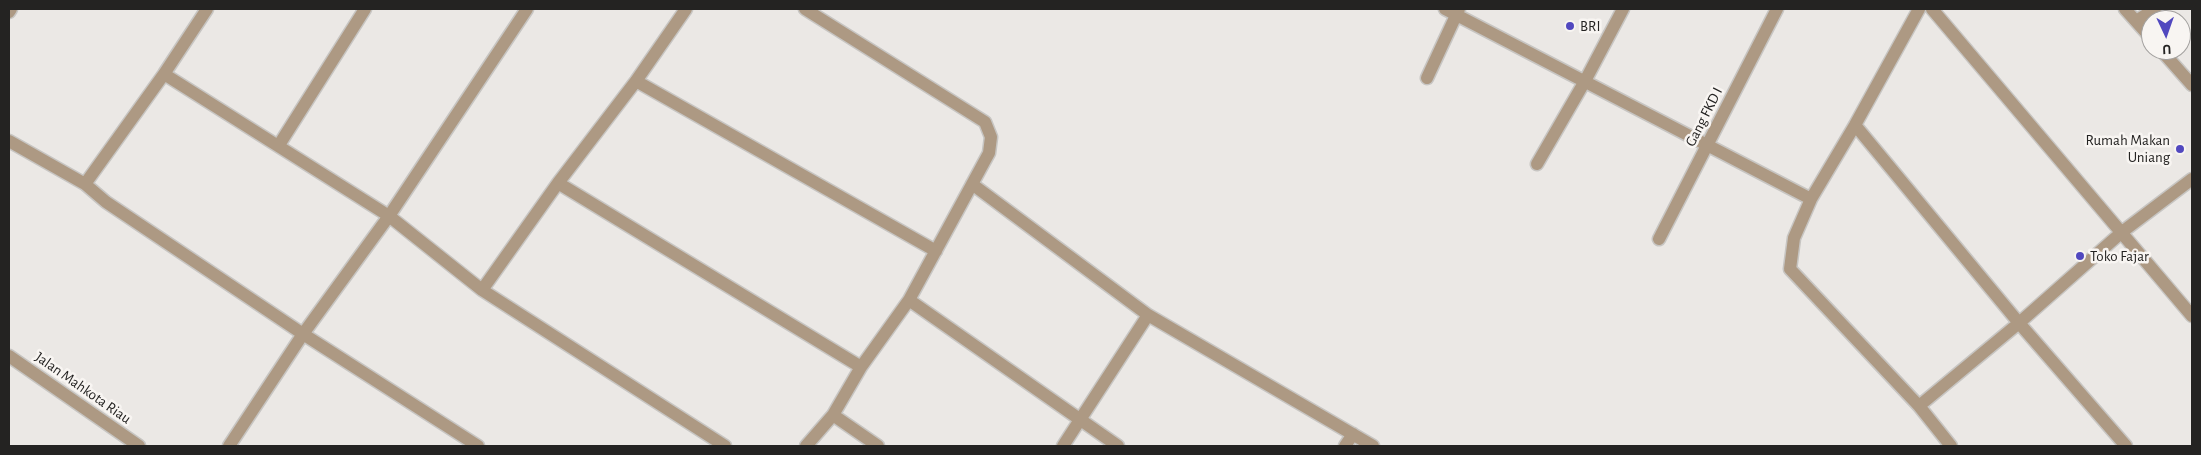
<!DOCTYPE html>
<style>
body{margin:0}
#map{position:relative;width:2201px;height:455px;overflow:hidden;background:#ebe8e5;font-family:"Alegreya Sans",sans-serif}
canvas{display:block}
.frame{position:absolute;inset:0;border:10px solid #242322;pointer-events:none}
.north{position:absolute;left:2141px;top:10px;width:50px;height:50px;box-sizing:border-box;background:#f8f5f2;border:1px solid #a3a19f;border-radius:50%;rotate:177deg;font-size:14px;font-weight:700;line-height:20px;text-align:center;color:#242322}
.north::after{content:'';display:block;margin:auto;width:18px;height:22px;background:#5148bf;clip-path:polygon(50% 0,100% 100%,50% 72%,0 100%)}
</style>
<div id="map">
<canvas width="2201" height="455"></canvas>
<div class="frame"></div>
<div class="north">U</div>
</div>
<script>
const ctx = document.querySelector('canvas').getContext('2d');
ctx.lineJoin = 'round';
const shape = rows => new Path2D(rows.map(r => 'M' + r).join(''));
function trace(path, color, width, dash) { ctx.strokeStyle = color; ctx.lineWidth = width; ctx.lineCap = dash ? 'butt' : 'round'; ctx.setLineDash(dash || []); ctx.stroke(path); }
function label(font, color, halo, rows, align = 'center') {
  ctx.font = font + ' "Alegreya Sans",sans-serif'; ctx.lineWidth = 5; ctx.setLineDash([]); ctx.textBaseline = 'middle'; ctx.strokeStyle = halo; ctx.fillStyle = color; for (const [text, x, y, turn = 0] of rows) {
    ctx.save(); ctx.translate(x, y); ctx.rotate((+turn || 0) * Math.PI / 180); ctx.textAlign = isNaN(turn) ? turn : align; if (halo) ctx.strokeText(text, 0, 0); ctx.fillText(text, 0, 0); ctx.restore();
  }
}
const minor = shape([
 [207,9,164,74,85,184,106,202,303,334,478,446],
 [805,9,985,122,991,137,989,153,909,300,861,367,833,415,806,446],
 [1445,9,1811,199],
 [1919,9,1855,125,1811,199,1794,238,1790,269,1919,406,1951,446],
 [1932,9,2192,316],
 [2125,9,2151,38],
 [9,12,11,9],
 [2136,21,2155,9],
 [2161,50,2192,85],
 [164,74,389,216,482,290,725,446],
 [1427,78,1459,9],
 [636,81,936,251],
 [1855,125,2019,323,2126,446],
 [9,141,85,184],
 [279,145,365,9],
 [1537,164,1585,81,1623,9],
 [558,183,861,367],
 [972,184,1148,315,1373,446],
 [1659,239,1777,9],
 [482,290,558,183,636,81,686,9],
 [909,300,1118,446],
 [9,356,139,446],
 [1919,406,2019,323,2122,232,2192,179],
 [833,415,878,446],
 [229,446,303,334,389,216,527,9],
 [1063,446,1148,315],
 [1345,446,1353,434]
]);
trace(minor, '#c7c5c2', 15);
trace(minor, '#ad9983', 12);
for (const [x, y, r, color] of [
 [1570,26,5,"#5148bf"],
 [2180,149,5,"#5148bf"],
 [2080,256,5,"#5148bf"]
]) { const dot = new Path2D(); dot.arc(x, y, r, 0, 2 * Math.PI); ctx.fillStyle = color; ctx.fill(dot); trace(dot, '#f8f5f2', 2); }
label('15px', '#242322', '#f8f5f2', [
 ["BRI",1580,26],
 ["Rumah Makan",2170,140,"right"],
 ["Uniang",2170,157,"right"],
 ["Toko Fajar",2090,256]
], 'left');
label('15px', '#242322', '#f8f5f2', [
 ["Gang FKD I",1704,117,-63],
 ["Jalan Mahkota Riau",83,388,35]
]);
</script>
